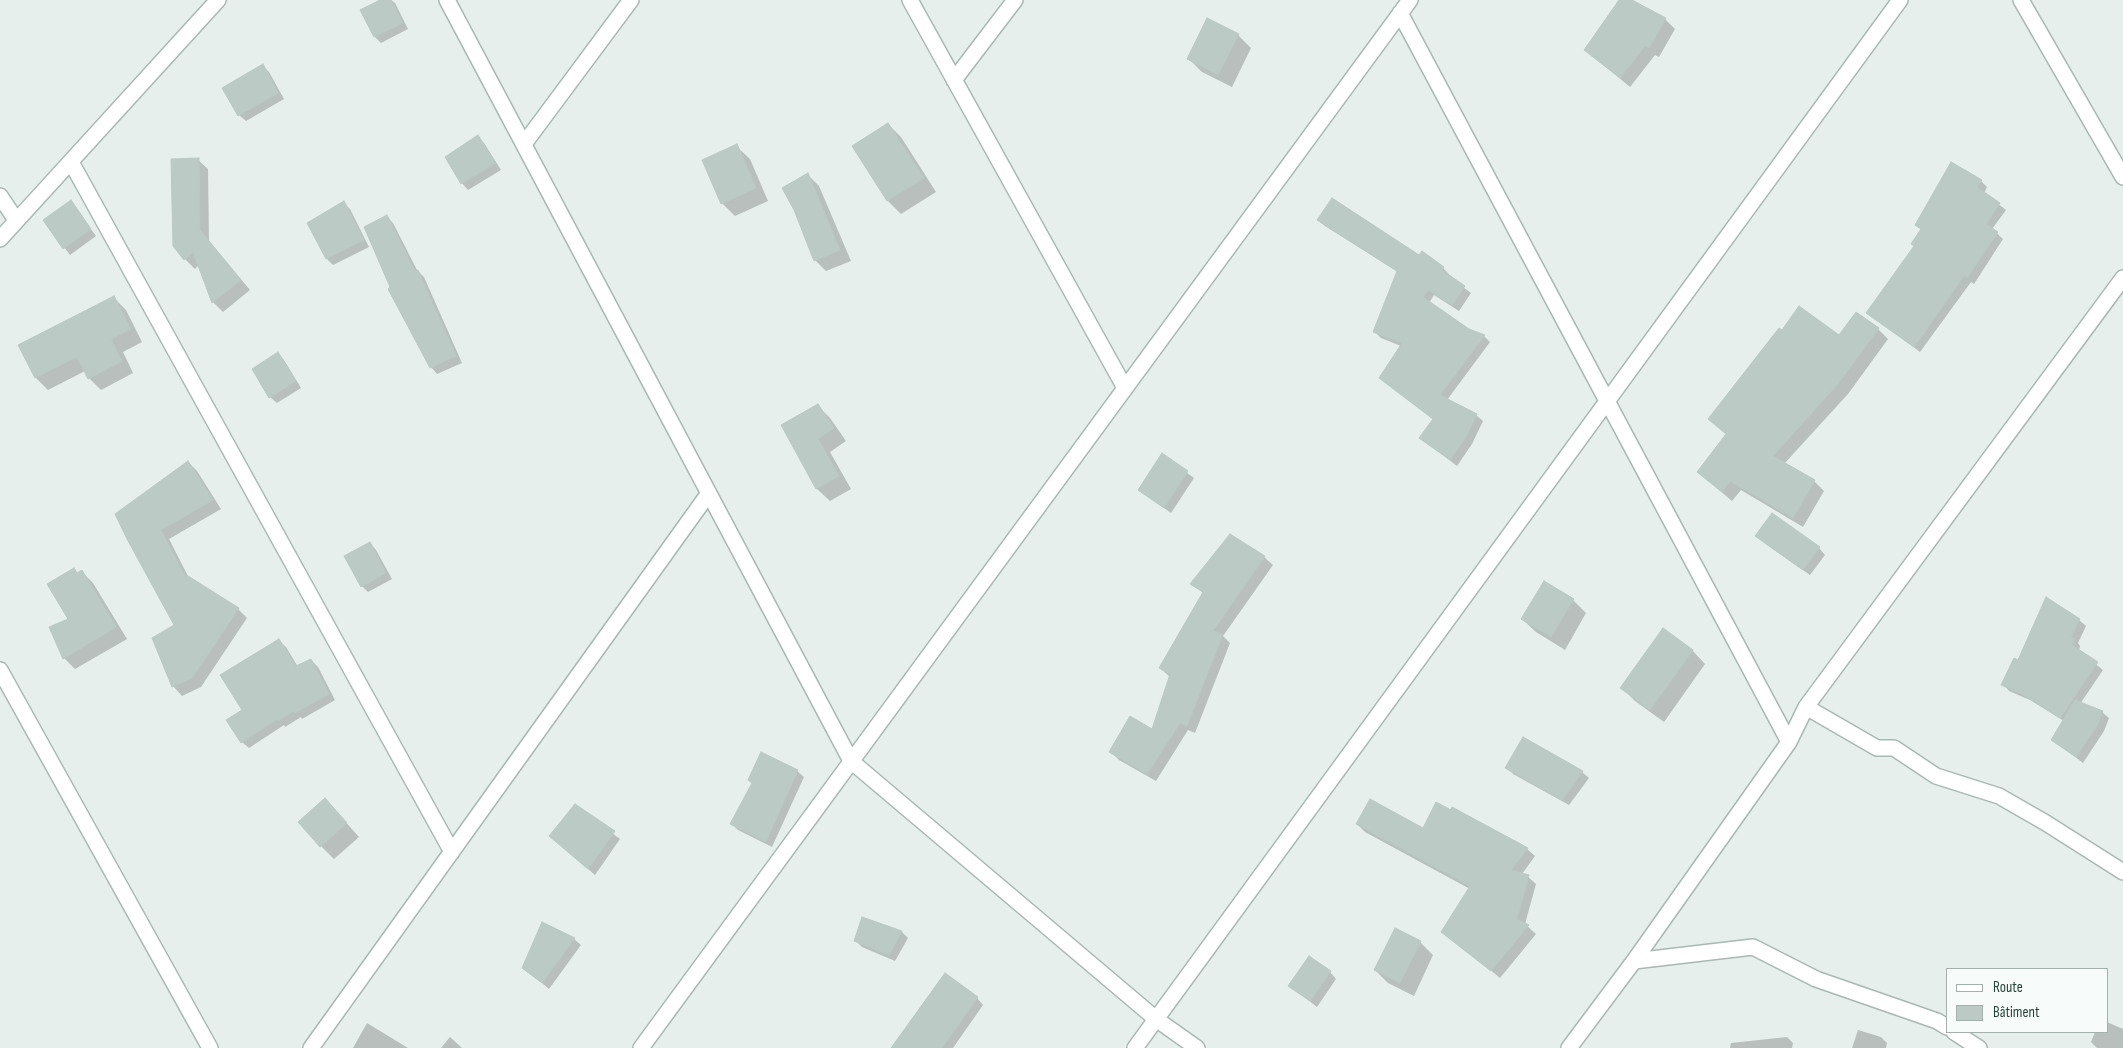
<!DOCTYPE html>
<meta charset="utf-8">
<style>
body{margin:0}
#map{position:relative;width:2123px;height:1048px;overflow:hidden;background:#e6efeb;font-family:"Sofia Sans Condensed",sans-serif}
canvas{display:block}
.legend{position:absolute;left:1946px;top:968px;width:162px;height:65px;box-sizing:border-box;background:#f7fbf9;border:1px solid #a3b1ad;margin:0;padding:6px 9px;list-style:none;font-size:15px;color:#24423a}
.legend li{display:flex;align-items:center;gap:10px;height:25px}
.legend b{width:25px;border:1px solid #a3b1ad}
</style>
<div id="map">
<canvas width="2123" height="1048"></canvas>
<ul class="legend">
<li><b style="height:6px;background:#fff"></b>Route</li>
<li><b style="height:14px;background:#bbcac4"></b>Bâtiment</li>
</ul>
</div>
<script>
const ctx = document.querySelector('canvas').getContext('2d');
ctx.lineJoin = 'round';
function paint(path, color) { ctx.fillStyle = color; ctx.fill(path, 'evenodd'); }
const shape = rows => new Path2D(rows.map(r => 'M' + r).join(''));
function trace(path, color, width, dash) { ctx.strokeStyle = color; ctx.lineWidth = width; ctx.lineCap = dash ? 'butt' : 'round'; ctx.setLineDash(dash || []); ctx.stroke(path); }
paint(shape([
 [383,0,391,0,395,3,408,29,381,43,375,37,362,11],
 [1620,0,1630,0,1665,19,1675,29,1659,57,1655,55,1630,87,1586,50],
 [1238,35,1251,48,1232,87,1202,72,1188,58],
 [263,66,269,72,284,99,246,121,239,115],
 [888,124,901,137,936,192,901,214,888,201,853,146],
 [478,137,484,143,501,170,468,190,462,183],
 [736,146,750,159,768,201,735,216,722,203],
 [198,160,208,169,209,241,250,290,223,312,213,302,199,265,195,269,185,259],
 [808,175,819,186,851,261,826,271,815,260],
 [1981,181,1987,187,1984,193,2006,210,1992,229,2003,239,1974,284,1971,282,1920,352,1868,313,1915,247,1922,230,1916,224],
 [70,201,96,236,70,255,44,220],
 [344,203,350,209,369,247,333,265,327,259],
 [387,217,393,223,417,270,424,277,462,363,437,374,431,367,392,288],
 [1318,220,1419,257,1443,268,1449,274,1448,276,1471,293,1459,311,1434,295,1429,303,1468,330,1484,336,1490,342,1447,400,1476,415,1483,421,1472,444,1457,466,1421,438,1434,420,1380,378,1401,346,1381,338,1375,332,1398,272,1325,226],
 [114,298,126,310,142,342,123,352,133,373,101,390,89,378,85,371,48,390,36,378,20,346],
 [1878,329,1888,339,1848,394,1784,464,1814,481,1824,491,1803,527,1741,490,1732,501,1698,472,1727,435,1710,419,1783,331,1840,337],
 [278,354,284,360,301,388,277,403,270,397],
 [818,406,830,418,846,441,830,452,851,489,830,501,817,489,783,426],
 [1163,455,1194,478,1171,513,1139,490],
 [188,462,197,471,221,509,169,539,189,578,238,609,247,618,201,687,182,696,173,686,176,626,128,539],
 [1231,536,1264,557,1273,565,1223,636,1230,643,1195,733,1188,730,1156,781,1119,760,1111,752,1153,731,1170,677,1160,668,1204,594,1192,583],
 [1763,542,1819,548,1825,555,1810,575],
 [370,543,376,550,392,579,368,592,362,586],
 [82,572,93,583,127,639,75,669,64,658,78,574],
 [1573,600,1586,613,1565,650,1536,632,1522,619],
 [2079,620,2086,626,2078,643,2080,646,2079,651,2103,670,2080,704,2102,712,2109,718,2104,731,2083,763,2053,740,2064,721,2030,700,2009,691,2003,684,2019,661],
 [279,641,286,647,298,667,311,660,318,667,335,700,302,719,301,717,285,727,284,725,249,748,242,742,243,710],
 [1692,650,1705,664,1664,722,1635,701,1622,688],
 [1523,739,1582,772,1589,778,1569,805,1513,774,1507,767],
 [797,771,804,777,772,847,738,830,732,824],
 [325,799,359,837,334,859,321,846],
 [575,806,620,839,595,875,550,836],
 [1357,824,1424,830,1527,849,1535,856,1522,874,1528,877,1536,884,1525,924,1536,934,1500,978,1443,931,1470,889,1365,832],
 [863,919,902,932,908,938,895,961,862,947,856,941],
 [574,939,581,945,549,989,524,968],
 [1420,942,1433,955,1414,996,1388,983,1375,970],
 [1330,972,1336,979,1317,1007,1290,986],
 [977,998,983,1005,953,1048,927,1048],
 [2107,1022,2123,1029,2123,1048,2097,1048,2091,1042,2095,1032,2107,1032],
 [367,1023,408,1048,353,1048],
 [1858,1030,1881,1037,1887,1043,1886,1048,1852,1048],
 [450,1037,462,1048,441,1048],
 [1787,1037,1793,1043,1792,1048,1730,1048,1731,1043]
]), '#0003');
const building = shape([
 [380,0,391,0,403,23,374,37,360,10,380,0],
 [1619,0,1632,0,1666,18,1649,48,1645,46,1620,78,1584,50,1619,0],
 [1207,18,1239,34,1218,75,1187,59,1207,18],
 [263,64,278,93,238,116,222,88,263,64],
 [888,123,924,178,887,201,852,146,888,123],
 [478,135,496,163,461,184,445,157,478,135],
 [737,144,756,188,721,204,702,160,737,144],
 [199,158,200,230,241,280,212,303,193,252,184,260,173,246,171,159,199,158],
 [1951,162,1982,180,1977,187,2000,203,1986,224,1998,232,1967,278,1964,276,1914,347,1866,313,1914,246,1911,244,1921,229,1915,225,1951,162],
 [808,173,840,250,814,261,794,210,782,188,808,173],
 [1332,198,1419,255,1422,251,1444,267,1442,270,1465,286,1452,305,1428,290,1423,297,1469,329,1485,335,1440,395,1477,414,1466,437,1450,460,1419,438,1433,419,1379,378,1402,343,1373,332,1397,271,1317,220,1332,198],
 [71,200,91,229,63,249,43,220,71,200],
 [344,201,364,240,326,259,307,223,344,201],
 [387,215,415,271,418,270,456,356,430,368,388,289,390,287,364,227,387,215],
 [114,296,131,329,111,339,122,361,88,379,77,357,35,378,18,345,114,296],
 [1799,306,1839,335,1856,312,1879,328,1838,384,1773,456,1815,480,1793,518,1730,481,1722,492,1697,472,1726,434,1708,419,1779,328,1782,330,1799,306],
 [278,352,296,381,269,398,252,369,278,352],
 [818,404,834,428,818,439,839,476,816,489,781,425,818,404],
 [1162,453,1188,471,1164,508,1138,490,1162,453],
 [188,461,213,500,161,530,186,578,188,576,239,608,192,678,172,687,152,638,174,625,127,539,115,514,188,461],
 [1772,513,1820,547,1803,570,1755,536,1772,513],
 [1230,534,1265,556,1213,631,1223,634,1187,726,1180,723,1147,774,1109,752,1130,716,1152,729,1170,674,1159,668,1203,592,1190,584,1230,534],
 [370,542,386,573,361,587,344,556,370,542],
 [74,568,77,573,82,570,116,627,63,659,49,627,68,619,47,584,74,568],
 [1544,581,1574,599,1551,637,1521,619,1544,581],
 [2046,597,2080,619,2071,637,2075,639,2072,645,2098,662,2060,718,2022,694,2001,685,2014,658,2018,660,2046,597],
 [1663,628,1693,650,1650,710,1620,688,1663,628],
 [279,639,296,666,311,659,329,694,295,713,294,711,278,721,277,719,241,743,226,720,242,710,220,675,279,639],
 [2075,700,2103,711,2098,724,2076,757,2051,740,2075,700],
 [1523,737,1583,771,1562,800,1505,768,1523,737],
 [761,752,798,770,766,842,730,824,752,783,748,780,761,752],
 [325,798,347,823,320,847,298,822,325,798],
 [1370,799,1423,828,1436,802,1451,810,1452,807,1528,848,1511,870,1529,875,1517,919,1529,925,1491,971,1441,932,1470,886,1356,824,1370,799],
 [575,804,615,831,588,869,549,836,575,804],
 [862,917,902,931,889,955,854,941,862,917],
 [542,922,575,938,542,983,522,968,542,922],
 [1395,928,1421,941,1400,983,1374,970,1395,928],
 [1309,956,1331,971,1310,1001,1288,986,1309,956],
 [945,973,978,997,942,1048,891,1048,945,973]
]);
paint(building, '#bbcac4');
trace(building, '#b8c9c2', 1);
const street = shape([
 [447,0,851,761,1156,1019,1197,1048],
 [910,0,1125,388],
 [2021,0,2123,177],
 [1400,13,1789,742],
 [954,80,1015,0],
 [524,144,631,0],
 [71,162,452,852],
 [0,196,16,220],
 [0,239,218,0],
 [0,670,210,1048],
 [1806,707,1877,748,1894,748,1936,776,1999,796,2046,823,2123,872],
 [1634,961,1753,947,1816,979,1937,1021,1947,1027],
 [1954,1032,1979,1048],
 [311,1048,709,493],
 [641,1048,1410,0],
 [1135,1048,1900,0],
 [1569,1048,1634,961,1789,742,1806,707,2123,278]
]);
trace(street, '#a8b8b2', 18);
trace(street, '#fff', 15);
</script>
